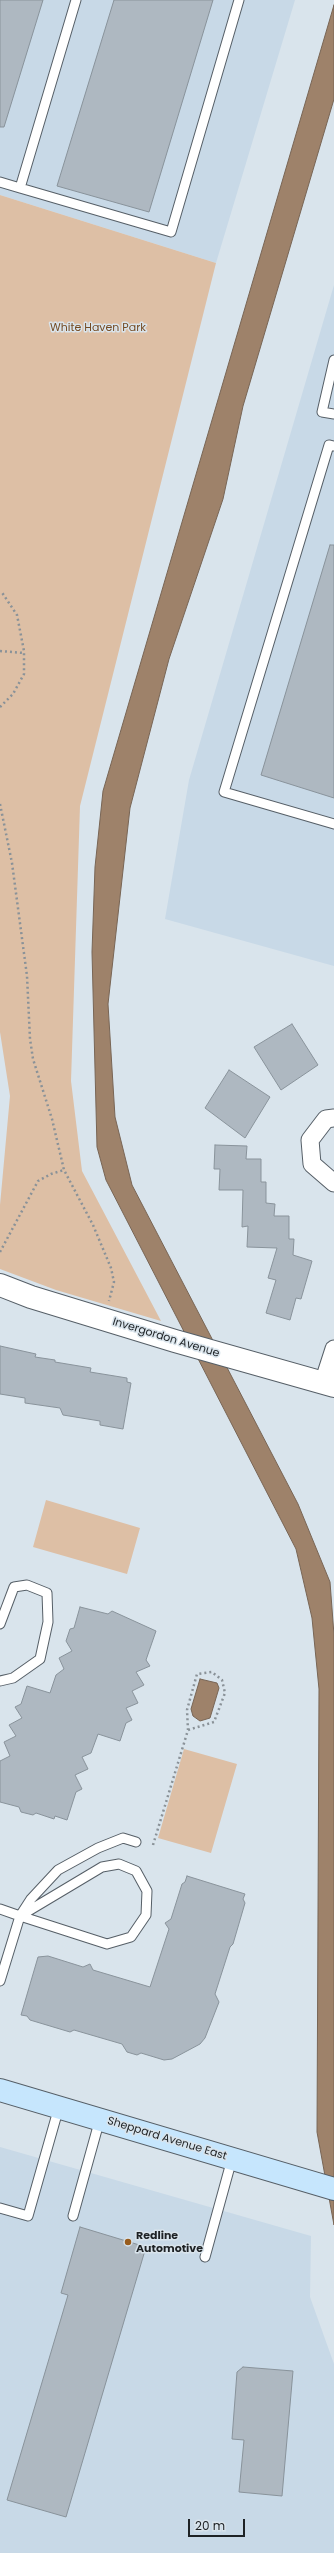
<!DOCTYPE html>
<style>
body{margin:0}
#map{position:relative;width:334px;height:2553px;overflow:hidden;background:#d9e4ec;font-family:Poppins,sans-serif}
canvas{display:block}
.scale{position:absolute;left:188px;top:2519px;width:57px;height:18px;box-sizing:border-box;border:2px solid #1e2225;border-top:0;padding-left:5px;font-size:12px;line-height:14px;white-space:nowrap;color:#1e2225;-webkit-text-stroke:3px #d9e4ec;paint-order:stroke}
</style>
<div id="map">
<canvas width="334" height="2553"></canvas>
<div class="scale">20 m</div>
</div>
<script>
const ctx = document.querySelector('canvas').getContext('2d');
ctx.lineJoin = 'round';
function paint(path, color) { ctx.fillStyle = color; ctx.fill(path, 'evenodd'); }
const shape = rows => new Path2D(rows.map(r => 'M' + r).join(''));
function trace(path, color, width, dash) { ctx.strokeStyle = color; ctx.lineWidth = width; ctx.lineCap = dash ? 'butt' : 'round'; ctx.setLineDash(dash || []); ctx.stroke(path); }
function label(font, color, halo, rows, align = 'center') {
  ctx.font = font + ' Poppins,sans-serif'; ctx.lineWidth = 3; ctx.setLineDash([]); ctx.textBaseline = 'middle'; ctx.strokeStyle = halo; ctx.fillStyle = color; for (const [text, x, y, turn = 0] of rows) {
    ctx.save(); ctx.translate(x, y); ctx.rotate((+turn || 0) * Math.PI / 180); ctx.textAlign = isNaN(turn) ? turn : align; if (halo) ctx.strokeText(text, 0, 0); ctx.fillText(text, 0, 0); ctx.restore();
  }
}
paint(shape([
 [0,0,295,0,216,263,0,195],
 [334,285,334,966,165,919,189,780],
 [0,2147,311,2236,310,2297,334,2364,334,2553,0,2553]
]), '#c8d9e7');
paint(shape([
 [0,195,216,263,80,806,71,1081,82,1171,161,1321,56,1290,0,1269,0,1205,10,1096,0,1032],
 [46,1500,140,1528,127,1574,33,1547],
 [184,1749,237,1764,211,1853,158,1838]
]), '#ddbfa5');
const water = shape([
 [334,5,334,99,243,406,223,499,169,659,130,808,108,1004,115,1117,132,1185,298,1504,330,1582,334,1635,334,2225,317,2132,319,1689,312,1618,296,1549,106,1180,97,1147,92,952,95,867,103,791,334,5],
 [200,1679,217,1683,219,1688,210,1718,200,1721,193,1716,191,1709,200,1679]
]);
paint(water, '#9e826a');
trace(water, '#786555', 1);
const building = shape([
 [0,0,43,0,4,127,0,127,0,0],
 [114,0,213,0,149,212,57,186,114,0],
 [330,545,334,545,334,798,261,775,330,545],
 [292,1024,318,1065,281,1090,254,1047,292,1024],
 [229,1070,270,1097,245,1138,205,1108,229,1070],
 [215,1145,247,1146,246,1159,261,1159,261,1182,266,1182,266,1203,275,1204,274,1216,289,1216,289,1239,294,1239,293,1255,312,1261,301,1299,296,1298,290,1320,266,1313,276,1280,268,1278,277,1248,247,1247,248,1226,242,1227,243,1190,219,1190,220,1169,214,1169,215,1145],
 [0,1346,36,1354,35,1357,55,1360,55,1362,91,1368,90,1372,127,1378,127,1382,131,1383,123,1429,100,1425,100,1421,63,1415,60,1408,25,1403,25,1398,0,1394,0,1346],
 [80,1607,108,1614,112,1611,156,1631,146,1660,150,1666,136,1672,144,1685,132,1691,138,1703,126,1708,132,1720,126,1723,120,1741,98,1734,91,1753,82,1757,88,1769,75,1775,82,1789,76,1792,67,1820,55,1816,54,1819,36,1813,33,1815,21,1812,19,1807,0,1802,0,1761,10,1756,4,1742,16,1736,9,1725,22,1718,15,1707,21,1704,27,1686,50,1693,56,1675,64,1669,59,1658,72,1651,66,1641,70,1629,74,1628,80,1607],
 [187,1876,245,1894,243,1899,245,1903,233,1944,230,1947,215,1994,219,2002,205,2038,200,2044,172,2059,164,2060,141,2053,137,2055,127,2052,122,2044,74,2030,70,2032,30,2020,27,2016,21,2015,38,1957,48,1956,83,1967,90,1964,93,1970,150,1987,169,1929,165,1923,171,1919,182,1884,185,1882,187,1876],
 [80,2227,146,2247,66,2517,7,2500,68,2295,61,2293,80,2227],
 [243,2367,293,2371,282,2496,239,2492,244,2440,232,2439,237,2372,243,2367]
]);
paint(building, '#aeb8c1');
trace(building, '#89939b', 1);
const service = shape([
 [76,0,20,188,171,232,239,0],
 [0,182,20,188],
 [334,360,322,412,334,414],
 [334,446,329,445,224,792,334,824],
 [0,1624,14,1587,27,1585,47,1593,48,1622,40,1659,13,1678,0,1681],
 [0,1909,20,1916,107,1944,131,1937,146,1915,147,1891,136,1871,119,1864,102,1867,20,1916],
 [0,1981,20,1916,31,1899,58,1870,98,1848,123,1838,136,1842],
 [0,2208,28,2216,59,2107],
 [73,2216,100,2119],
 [205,2257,232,2159]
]);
const minor = shape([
 [334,1118,326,1119,310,1140,312,1164,334,1183],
 [323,1383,334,1349]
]);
const tertiary = shape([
 [0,1285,31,1297,175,1341,334,1386]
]);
const secondary = shape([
 [0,2090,334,2189]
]);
trace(service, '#565f67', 11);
trace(minor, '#565f67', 19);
trace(tertiary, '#565f67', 24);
trace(secondary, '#565f67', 24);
trace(shape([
 [0,651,24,653],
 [0,707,13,694,24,674,24,651,17,615,1,591],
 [0,804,12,863,27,976,30,1039,33,1059,52,1119,64,1170,93,1225,111,1268,114,1282,109,1301],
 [0,1252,38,1181,51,1174,64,1170],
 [153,1845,188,1730,187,1710,197,1674,212,1672,222,1680,225,1693,214,1722,188,1730]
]), '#8a9298', 2.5, [2, 3]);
trace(service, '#fff', 9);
trace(minor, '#fff', 17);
trace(tertiary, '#fff', 22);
trace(secondary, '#c6e6fd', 22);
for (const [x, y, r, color] of [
 [128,2242,4,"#985c1d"]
]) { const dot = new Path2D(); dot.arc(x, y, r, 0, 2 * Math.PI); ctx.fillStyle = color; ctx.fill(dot); trace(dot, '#d9e4ec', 1.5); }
label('11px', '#754b22', '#d9e4ec', [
 ["White Haven Park",98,328]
]);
label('11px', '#1e2225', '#d9e4ec', [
 ["Invergordon Avenue",166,1338,17],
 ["Sheppard Avenue East",167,2139,17]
]);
label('bold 11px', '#1e2225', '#d9e4ec', [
 ["Redline",136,2236],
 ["Automotive",136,2249]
], 'left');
</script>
